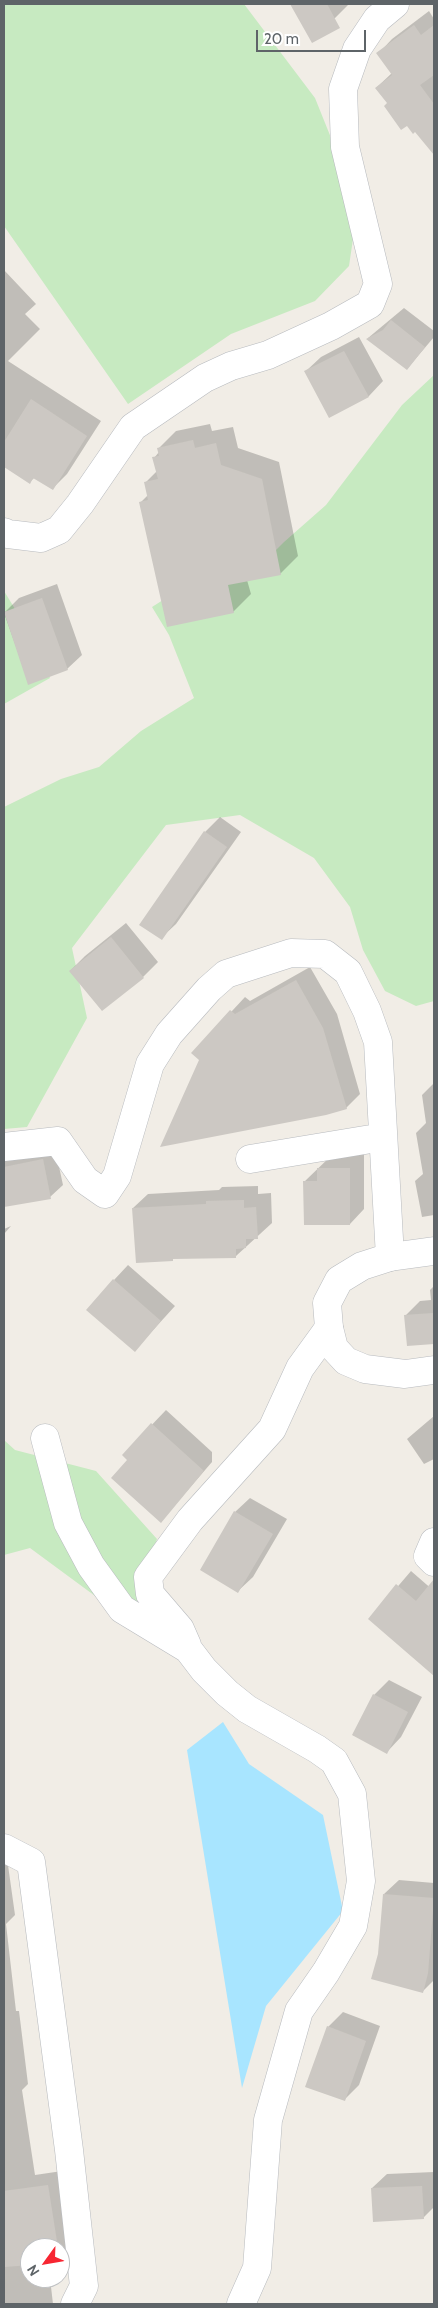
<!DOCTYPE html>
<style>
body{margin:0}
#map{position:relative;width:438px;height:2308px;overflow:hidden;background:#f1ede6;font-family:Cabin,sans-serif}
canvas{display:block}
.frame{position:absolute;inset:0;border:5px solid #5e6468;pointer-events:none}
.north{position:absolute;left:20px;top:2238px;width:50px;height:50px;box-sizing:border-box;background:#fff;border:1px solid #bfc1c3;border-radius:50%;rotate:238deg;font-size:14px;font-weight:700;line-height:20px;text-align:center;color:#5e6468}
.north::after{content:'';display:block;margin:auto;width:18px;height:22px;background:#f72632;clip-path:polygon(50% 0,100% 100%,50% 72%,0 100%)}
.scale{position:absolute;left:256px;top:30px;width:110px;height:22px;box-sizing:border-box;border:2px solid #5e6468;border-top:0;padding-left:6px;font-size:15px;line-height:18px;white-space:nowrap;color:#5e6468;-webkit-text-stroke:4px #fff;paint-order:stroke}
</style>
<div id="map">
<canvas width="438" height="2308"></canvas>
<div class="frame"></div>
<div class="north">N</div>
<div class="scale">20 m</div>
</div>
<script>
const ctx = document.querySelector('canvas').getContext('2d');
ctx.lineJoin = 'round';
function paint(path, color) { ctx.fillStyle = color; ctx.fill(path, 'evenodd'); }
const shape = rows => new Path2D(rows.map(r => 'M' + r).join(''));
function trace(path, color, width, dash) { ctx.strokeStyle = color; ctx.lineWidth = width; ctx.lineCap = dash ? 'butt' : 'round'; ctx.setLineDash(dash || []); ctx.stroke(path); }
paint(shape([
 [4,4,244,4,315,98,358,205,349,266,315,301,231,334,128,404,4,226],
 [434,375,434,1001,416,1006,385,991,363,950,350,907,314,858,240,815,166,825,72,948,87,1018,27,1127,4,1129,4,807,61,779,99,767,141,731,194,698,169,635,152,607,207,572,259,567,284,542,326,505,402,405],
 [4,591,34,640,50,678,4,704],
 [4,1440,15,1450,96,1471,157,1539,133,1613,106,1604,30,1548,4,1555]
]), '#c7eac1');
paint(shape([
 [223,1722,249,1764,323,1815,343,1911,266,2006,242,2088,187,1750]
]), '#a8e5ff');
paint(shape([
 [291,4,348,4,348,5,335,18,309,36],
 [429,11,434,19,434,129,422,138,388,103,376,88,392,73,378,54,392,39],
 [4,270,36,304,25,314,40,329,8,361,101,421,67,474,52,489,35,477,30,482,4,465],
 [404,308,434,331,434,337,407,369,368,338],
 [359,337,383,381,369,396,330,416,306,371,321,357],
 [210,424,212,431,233,427,238,448,279,462,298,556,280,574,247,580,251,594,233,612,141,502,148,495,146,482,157,471,154,458,159,452,159,448,176,431],
 [57,584,82,655,67,669,29,683,4,613,19,598],
 [220,817,241,832,176,924,161,938,141,924,205,832],
 [126,923,158,962,143,977,102,1010,70,971,85,956],
 [310,967,337,1014,360,1094,346,1108,201,1060,193,1053,245,997,250,1001],
 [434,1083,434,1215,422,1217,415,1181,423,1174,416,1133,426,1123,422,1095],
 [55,1148,63,1185,50,1197,4,1206,4,1158],
 [333,1154,364,1154,364,1209,350,1224,305,1181],
 [258,1186,258,1194,271,1193,272,1223,236,1256,174,1258,172,1260,133,1208,148,1194,219,1190,222,1187],
 [11,1226,4,1234,4,1229],
 [128,1265,175,1306,135,1350,114,1280],
 [434,1286,434,1343,408,1345,405,1316,420,1301,431,1300,430,1290],
 [166,1410,212,1452,212,1462,161,1521,128,1460,123,1455],
 [434,1416,434,1459,424,1464,407,1439],
 [250,1498,287,1519,253,1577,238,1591,235,1512],
 [411,1571,434,1591,434,1675,370,1619],
 [389,1680,422,1697,401,1737,387,1752,353,1735,374,1695],
 [7,1858,15,1915,6,1924,16,2011,19,2011,28,2084,22,2090,35,2175,62,2171,74,2247,60,2261,60,2248,30,2248,30,2278,50,2278,53,2304,4,2304,4,1859],
 [399,1880,434,1883,434,1980,422,1992,384,1894],
 [343,2012,380,2026,359,2085,344,2100,328,2027],
 [434,2172,434,2207,423,2218,372,2188,387,2174]
]), '#0003');
paint(shape([
 [290,4,327,4,340,28,312,43],
 [414,25,421,35,434,25,434,75,420,85,434,104,434,155,415,132,413,134,407,126,401,130,384,106,387,103,375,88,392,75,376,53],
 [391,320,425,347,407,370,366,339,383,330],
 [344,351,369,397,329,418,304,371],
 [31,399,87,436,53,490,33,478,30,484,4,467,4,442],
 [193,440,195,448,216,443,221,465,262,479,281,575,228,585,234,613,167,627,139,502,148,500,144,482,158,479,152,457,159,456,157,448],
 [42,598,68,670,28,685,4,612],
 [204,831,227,847,162,940,139,925],
 [111,937,144,978,102,1011,69,971],
 [296,980,323,1028,347,1109,326,1115,160,1147,199,1060,191,1053,230,1010,235,1014],
 [43,1159,51,1199,4,1207,4,1167],
 [317,1168,350,1168,350,1225,304,1225,303,1181,317,1181],
 [244,1200,244,1208,256,1207,258,1239,246,1239,246,1248,236,1249,236,1258,173,1259,173,1261,136,1263,132,1208,206,1204,206,1201],
 [113,1279,161,1321,135,1352,86,1310],
 [434,1313,434,1344,407,1346,404,1315],
 [151,1423,204,1471,161,1523,111,1478,127,1460,122,1455],
 [234,1511,273,1534,238,1593,200,1570],
 [434,1579,434,1676,368,1619,396,1584,416,1601],
 [373,1694,408,1712,387,1754,352,1735],
 [383,1894,434,1898,428,1973,423,1993,371,1979,378,1954],
 [327,2026,366,2041,345,2101,305,2087],
 [48,2185,58,2248,30,2248,30,2265,4,2267,4,2191],
 [422,2186,424,2219,373,2222,371,2188]
]), '#ccc8c3');
const minor = shape([
 [4,532,8,534,41,538,59,530,80,504,133,427,205,378,231,366,268,355,331,326,370,304,378,284,345,147,343,89,357,49,377,19,395,4],
 [4,1147,58,1141,85,1180,105,1194,117,1176,150,1064,169,1034,209,989,226,974,291,953,325,954,348,972,367,1011,378,1042,390,1257],
 [250,1159,383,1137],
 [45,1438,68,1523,91,1566,122,1609,188,1649,204,1670,227,1693,247,1709,317,1749,334,1761,352,1794,361,1881,353,1926,326,1972,299,2011,268,2120,257,2268,241,2304],
 [434,1542,428,1556,434,1562],
 [187,1645,180,1629,150,1594,148,1577,190,1520,272,1429,300,1368,329,1328],
 [4,1848,31,1862,69,2150,84,2286,75,2304]
]);
const tertiary = shape([
 [434,1251,390,1257,362,1266,339,1280,327,1303,329,1328,334,1348,346,1361,365,1369,405,1374,434,1370]
]);
trace(minor, '#b7babe', 29);
trace(tertiary, '#b7babe', 29);
trace(minor, '#fff', 28);
trace(tertiary, '#fff', 28);
</script>
